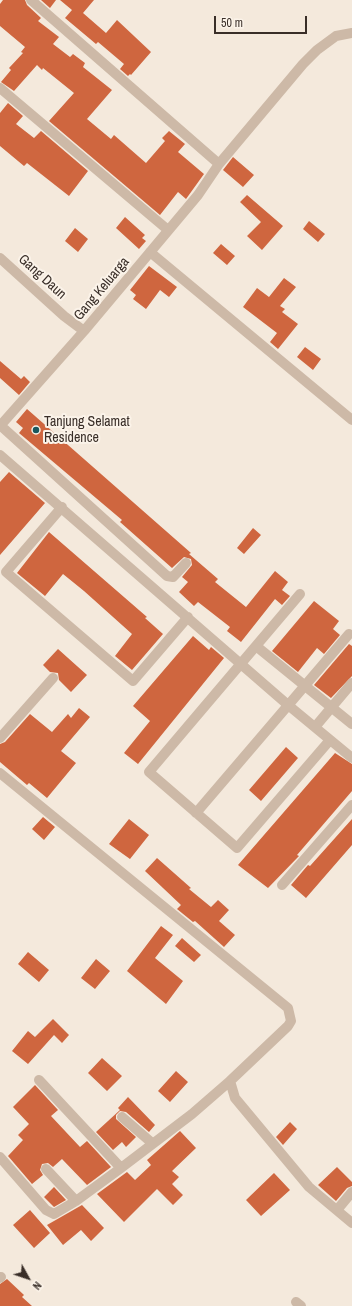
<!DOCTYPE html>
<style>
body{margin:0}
#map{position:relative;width:352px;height:1306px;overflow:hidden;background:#f4e9dc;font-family:"Archivo Narrow",sans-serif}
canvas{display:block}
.north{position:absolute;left:8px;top:1258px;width:40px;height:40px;-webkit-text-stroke:3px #fbf3e9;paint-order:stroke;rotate:130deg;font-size:11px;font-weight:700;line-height:16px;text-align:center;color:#392e28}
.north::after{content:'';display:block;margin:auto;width:14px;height:18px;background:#392e28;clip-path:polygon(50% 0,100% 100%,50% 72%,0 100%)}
.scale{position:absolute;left:214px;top:16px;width:93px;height:18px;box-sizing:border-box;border:2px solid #392e28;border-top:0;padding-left:5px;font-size:12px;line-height:14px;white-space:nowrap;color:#392e28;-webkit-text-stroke:3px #fbf3e9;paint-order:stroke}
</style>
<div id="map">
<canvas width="352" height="1306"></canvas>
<div class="north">N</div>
<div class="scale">50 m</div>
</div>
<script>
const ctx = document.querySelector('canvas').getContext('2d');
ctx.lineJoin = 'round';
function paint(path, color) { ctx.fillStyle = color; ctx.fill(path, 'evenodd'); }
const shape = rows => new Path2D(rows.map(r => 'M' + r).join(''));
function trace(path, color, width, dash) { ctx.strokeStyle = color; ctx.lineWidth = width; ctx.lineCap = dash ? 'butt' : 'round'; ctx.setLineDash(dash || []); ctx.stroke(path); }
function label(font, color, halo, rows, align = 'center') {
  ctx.font = font + ' "Archivo Narrow",sans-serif'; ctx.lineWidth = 4; ctx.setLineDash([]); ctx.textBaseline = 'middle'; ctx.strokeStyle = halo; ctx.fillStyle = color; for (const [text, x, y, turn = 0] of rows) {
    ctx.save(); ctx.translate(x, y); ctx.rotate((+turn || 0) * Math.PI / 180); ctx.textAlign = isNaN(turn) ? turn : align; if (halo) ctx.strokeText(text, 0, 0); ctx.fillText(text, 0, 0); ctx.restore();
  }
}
paint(shape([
 [3,0,25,0,27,5,41,18,38,21,59,37,53,44,70,57,73,54,85,63,83,67,112,90,87,119,111,139,114,135,146,163,165,141,162,138,169,131,185,144,178,152,204,174,186,199,178,192,160,215,49,121,74,93,43,68,42,70,37,65,14,91,1,82,11,70,9,68,23,53,21,52,25,47,0,26,0,4],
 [41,0,56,0,50,8],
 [60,0,94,0,83,13,106,33,117,20,151,52,131,75,130,74,128,76,120,69,124,64,98,42,96,44,65,18,72,10],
 [8,103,23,116,16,124,34,138,41,131,88,171,69,196,27,163,24,166,0,146,0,113],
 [233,157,254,175,243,187,223,170],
 [247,195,283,226,262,250,247,236,261,222,240,202],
 [125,217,145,235,142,238,146,241,139,249,116,228],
 [309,221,325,234,318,242,303,229],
 [75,228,88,239,78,252,65,241],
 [221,244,235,256,227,265,213,253],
 [149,266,177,287,169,297,160,290,146,309,133,299,136,295,130,290],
 [284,278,296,287,280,306,285,309,282,312,298,324,278,349,270,342,277,333,243,307,257,288,269,297],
 [305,347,321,359,313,370,297,357],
 [0,361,21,379,24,376,30,382,19,395,0,378],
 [27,409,191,553,189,554,218,579,215,582,246,607,275,571,288,582,282,590,290,596,282,605,275,599,241,642,227,631,230,627,198,602,194,606,179,592,188,582,182,577,192,565,191,559,184,557,172,568,120,522,122,520,19,433,23,428,16,422],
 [9,472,45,503,0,555,0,482],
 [253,528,261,535,244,554,237,548],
 [49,532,147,617,145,618,163,634,132,670,115,656,132,634,84,591,63,574,45,596,17,573],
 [314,601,339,621,333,629,340,635,324,654,317,648,298,672,272,651],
 [193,636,209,650,211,647,224,658,138,764,124,753,150,721,133,706],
 [349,644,352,646,352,676,331,698,314,685],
 [58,649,87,675,71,692,59,680,58,673,50,672,43,665],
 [79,708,90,717,61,751,76,763,47,798,29,783,27,785,0,762,0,744,5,742,30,714,52,732,68,714,71,718],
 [286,747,298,758,261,801,249,790],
 [335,753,352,764,352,791,297,855,299,856,268,888,238,865],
 [43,817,55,827,44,840,32,829],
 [129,819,149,835,130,859,109,844],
 [352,819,352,845,306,898,291,885,308,865,310,866],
 [157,858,191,888,189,889,211,907,218,900,229,910,219,921,235,935,224,947,195,921,193,922,177,909,181,905,145,871],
 [161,926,173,935,155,958,183,981,166,1004,127,971],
 [182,938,201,955,194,962,175,946],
 [28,952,49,970,39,982,18,964],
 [96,959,110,971,95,989,81,978],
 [53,1019,69,1035,62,1043,54,1035,28,1064,12,1051,28,1031,35,1037],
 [102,1058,122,1076,107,1091,88,1073],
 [176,1071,188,1082,170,1102,158,1091],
 [35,1085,58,1110,51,1116,80,1147,87,1141,111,1167,87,1185,62,1159,53,1167,48,1163,42,1164,40,1170,43,1175,32,1184,8,1156,23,1140,18,1135,29,1124,13,1107],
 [128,1097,155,1125,149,1132,126,1112,120,1111,116,1115,116,1119,136,1137,126,1147,122,1142,113,1150,96,1132,120,1110,118,1108],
 [290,1122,297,1129,283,1145,276,1137],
 [180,1131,196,1148,172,1171,179,1177,172,1184,183,1195,173,1205,157,1189,124,1222,97,1194,127,1172,135,1180,151,1165,147,1160],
 [337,1167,352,1182,352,1186,347,1188,336,1201,318,1185],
 [274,1173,290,1190,261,1216,246,1200],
 [54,1187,66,1200,54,1207,44,1197],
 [82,1205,104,1228,91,1241,81,1230,63,1245,47,1225],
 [30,1210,50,1233,34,1248,13,1225],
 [7,1279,24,1295,22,1297,32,1306,0,1306,0,1284]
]), '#cf663f');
trace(shape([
 [0,88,168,230],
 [219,164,303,64,317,50,336,36,352,33],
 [150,252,352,420],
 [0,258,64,316,84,331],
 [0,426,84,331,198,195,219,164,31,0],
 [1,426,167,576,173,577,186,563],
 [0,455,288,705,352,758],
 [62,507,6,572,133,681,188,617],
 [300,594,149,772,237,848,330,740],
 [256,646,352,724],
 [315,727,352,683],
 [0,738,53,678],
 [0,773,288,1008,291,1021,288,1026,230,1081],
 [196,813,349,634],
 [282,885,352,805],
 [39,1080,121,1168],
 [122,1117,152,1143],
 [0,1157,46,1210,54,1214,76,1201,121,1168,192,1114,230,1081,235,1098,309,1187,352,1223],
 [46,1169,76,1201],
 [337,1210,352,1192],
 [0,1278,1,1277],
 [296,1302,301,1306]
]), '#cdb9a7', 10);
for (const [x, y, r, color] of [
 [36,430,4,"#1a575e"]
]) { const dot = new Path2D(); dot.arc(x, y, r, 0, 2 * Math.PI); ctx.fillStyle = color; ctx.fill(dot); trace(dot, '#fbf3e9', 1.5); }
label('14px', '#392e28', '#fbf3e9', [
 ["Gang Daun",42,277,42],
 ["Gang Keluarga",102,289,-50]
]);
label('14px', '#392e28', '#fbf3e9', [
 ["Tanjung Selamat",44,422],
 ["Residence",44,438]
], 'left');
</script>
